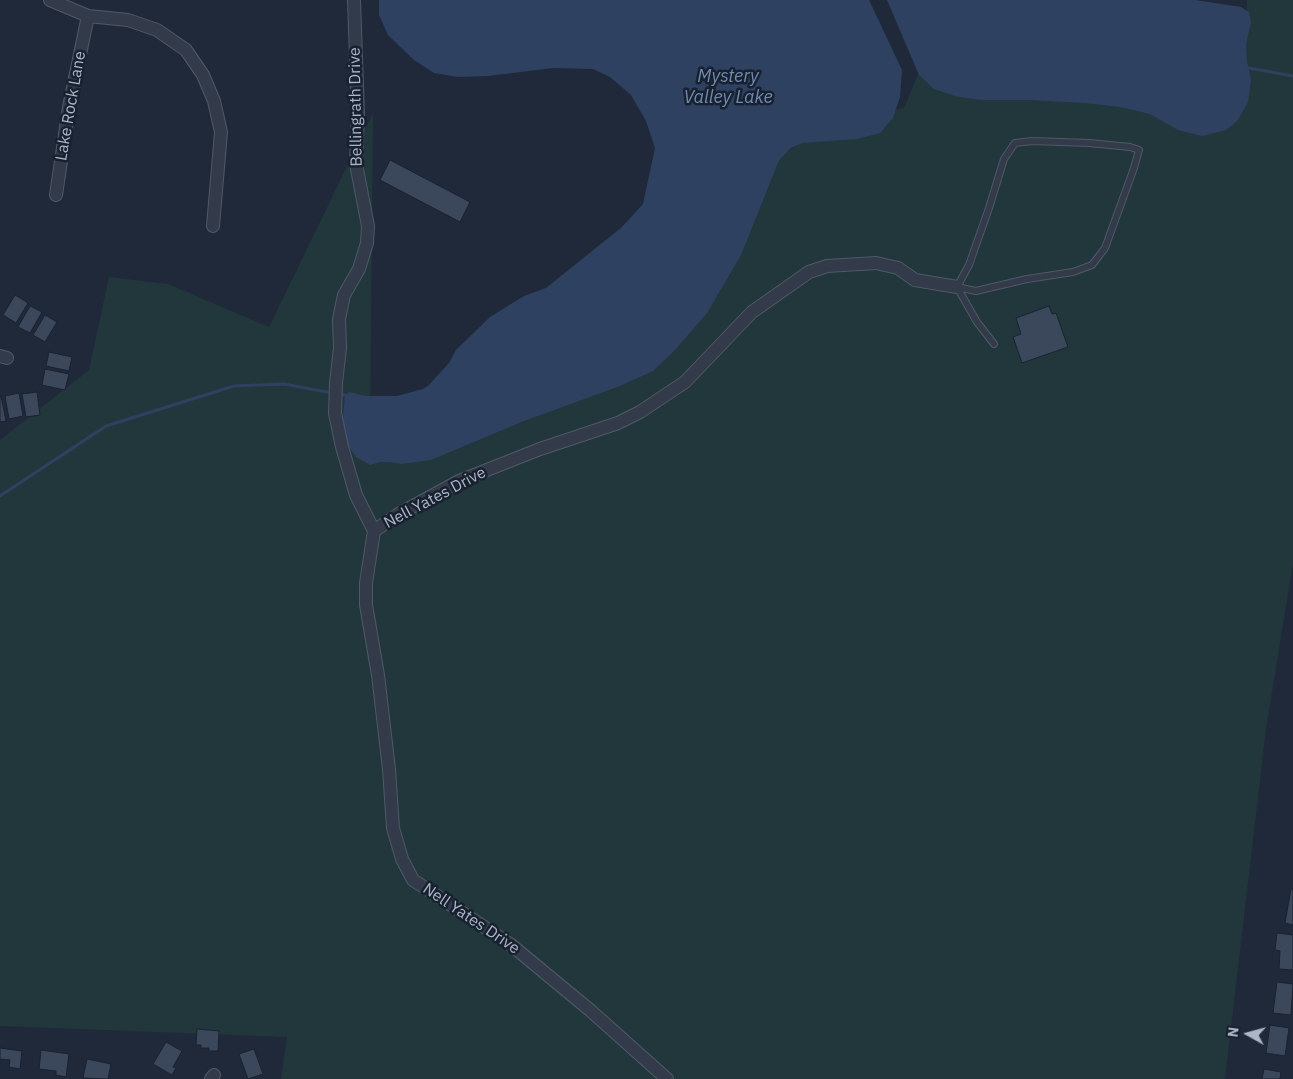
<!DOCTYPE html>
<style>
body{margin:0}
#map{position:relative;width:1293px;height:1079px;overflow:hidden;background:#1f293a;font-family:"IBM Plex Sans",sans-serif}
canvas{display:block}
.north{position:absolute;left:1223px;top:1009px;width:50px;height:50px;-webkit-text-stroke:4px #18212f;paint-order:stroke;rotate:277deg;font-size:14px;font-weight:700;line-height:20px;text-align:center;color:#adb6c7}
.north::after{content:'';display:block;margin:auto;width:18px;height:22px;background:#adb6c7;clip-path:polygon(50% 0,100% 100%,50% 72%,0 100%)}
</style>
<div id="map">
<canvas width="1293" height="1079"></canvas>
<div class="north">N</div>
</div>
<script>
const ctx = document.querySelector('canvas').getContext('2d');
ctx.lineJoin = 'round';
function paint(path, color) { ctx.fillStyle = color; ctx.fill(path, 'evenodd'); }
const shape = rows => new Path2D(rows.map(r => 'M' + r).join(''));
function trace(path, color, width, dash) { ctx.strokeStyle = color; ctx.lineWidth = width; ctx.lineCap = dash ? 'butt' : 'round'; ctx.setLineDash(dash || []); ctx.stroke(path); }
function label(font, color, halo, rows, align = 'center') {
  ctx.font = font + ' "IBM Plex Sans",sans-serif'; ctx.lineWidth = 5; ctx.setLineDash([]); ctx.textBaseline = 'middle'; ctx.strokeStyle = halo; ctx.fillStyle = color; for (const [text, x, y, turn = 0] of rows) {
    ctx.save(); ctx.translate(x, y); ctx.rotate((+turn || 0) * Math.PI / 180); ctx.textAlign = isNaN(turn) ? turn : align; if (halo) ctx.strokeText(text, 0, 0); ctx.fillText(text, 0, 0); ctx.restore();
  }
}
paint(shape([
 [1247,0,1293,0,1293,564,1266,729,1225,1079,281,1079,287,1037,0,1026,0,440,89,370,109,277,168,284,269,327,373,113,370,439,760,169,838,120,904,108,922,65,1247,15]
]), '#21373b');
paint(shape([
 [379,0,869,0,902,70,900,97,893,118,880,133,857,139,803,143,791,148,779,160,741,255,707,313,675,350,653,371,620,386,524,421,431,460,401,464,390,462,380,462,370,465,356,457,349,447,345,436,343,416,345,395,349,392,366,396,397,396,423,389,429,385,449,363,456,350,490,317,524,296,546,288,622,227,643,204,655,148,646,121,631,95,610,77,593,69,553,68,488,76,458,77,434,73,414,60,388,35,379,15],
 [887,0,1195,0,1241,7,1249,12,1251,22,1246,45,1247,61,1251,80,1248,102,1237,121,1226,130,1202,136,1178,130,1150,114,1120,107,1084,103,1029,100,980,100,955,96,934,89,919,75]
]), '#2f4161');
trace(shape([
 [1249,68,1293,76],
 [338,394,345,395],
 [0,496,106,426,234,386,284,384,332,393]
]), '#2f4161', 3);
const building = shape([
 [390,160,470,202,460,222,380,180,390,160],
 [15,295,28,303,16,323,3,315,15,295],
 [30,306,42,312,30,333,18,327,30,306],
 [1049,306,1052,314,1056,313,1068,347,1022,363,1013,337,1021,334,1016,318,1049,306],
 [45,315,57,322,45,342,33,335,45,315],
 [49,352,72,357,69,371,46,366,49,352],
 [45,369,69,374,65,390,42,385,45,369],
 [37,392,40,415,26,417,22,394,37,392],
 [19,393,23,416,9,419,5,396,19,393],
 [1,396,6,421,0,422,0,397,1,396],
 [1291,889,1293,889,1293,925,1285,923,1291,889],
 [1277,933,1293,935,1293,970,1279,969,1280,951,1275,950,1277,933],
 [1277,982,1293,984,1291,1015,1273,1013,1277,982],
 [1270,1025,1289,1028,1285,1056,1266,1053,1270,1025],
 [197,1029,219,1031,218,1051,209,1051,209,1048,201,1048,201,1045,196,1045,197,1029],
 [166,1042,182,1051,173,1067,176,1068,172,1075,153,1064,166,1042],
 [0,1048,22,1051,20,1069,9,1067,10,1060,0,1059,0,1048],
 [254,1049,263,1074,248,1079,239,1054,254,1049],
 [41,1050,69,1054,66,1077,56,1075,56,1071,39,1069,41,1050],
 [87,1059,111,1064,108,1079,83,1078,87,1059],
 [1264,1069,1281,1072,1280,1079,1262,1079,1264,1069]
]);
paint(building, '#3b475b');
trace(building, '#1a2331', 1);
const lane = shape([
 [1032,141,1089,143,1130,147,1139,150,1134,168,1105,248,1092,265,1073,272,1027,279,976,291,957,287,969,265,989,208,1004,159,1015,143,1032,141],
 [957,287,977,322,994,344]
]);
const street = shape([
 [50,0,88,16,128,20,157,30,186,50,203,75,214,101,221,132,213,226],
 [354,0,358,115,356,164,368,226,367,243,359,269,344,295,339,319,340,348,336,383,335,413,342,447,356,495,374,531],
 [56,195,69,107,88,16],
 [0,356,7,358],
 [211,1079,214,1075],
 [667,1079,591,1011,510,944,413,880,402,859,393,828,389,769,378,675,366,605,366,583,374,531,397,515,459,481,540,449,618,423,640,412,685,382,752,312,809,272,827,266,876,263,898,268,915,280,957,287]
]);
trace(lane, '#505968', 8);
trace(street, '#505968', 14);
trace(lane, '#333b4a', 6);
trace(street, '#333b4a', 12);
label('16px', '#adb6c7', '#18212f', [
 ["Lake Rock Lane",71,106,-80],
 ["Bellingrath Drive",356,107,-91],
 ["Nell Yates Drive",435,498,-28],
 ["Nell Yates Drive",471,919,34]
]);
label('italic 18px', '#738ab2', '#18212f', [
 ["Mystery",728,77],
 ["Valley Lake",728,98]
]);
</script>
